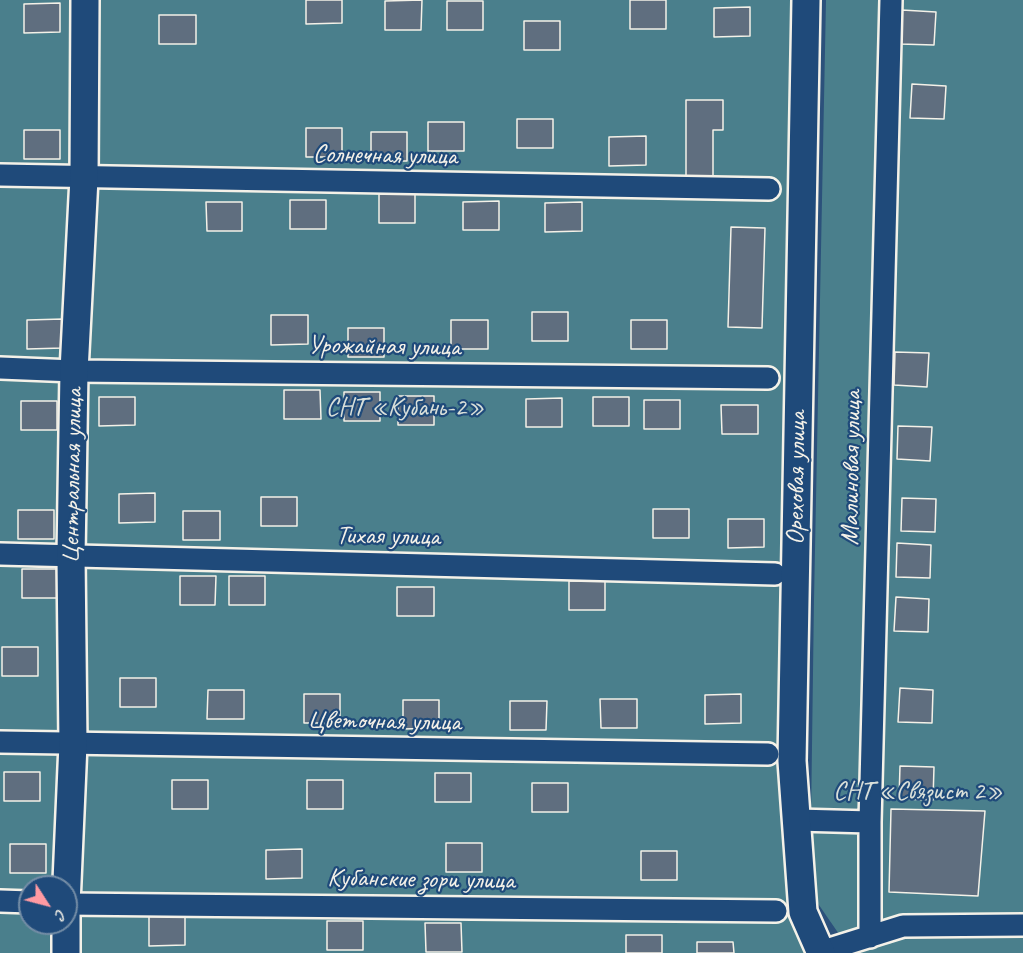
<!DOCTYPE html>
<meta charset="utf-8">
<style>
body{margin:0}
#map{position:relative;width:1023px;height:953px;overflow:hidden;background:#2c517b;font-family:Caveat,sans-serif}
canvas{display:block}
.north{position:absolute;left:18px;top:875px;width:60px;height:60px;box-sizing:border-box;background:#1f4a7a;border:2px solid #748da6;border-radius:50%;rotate:126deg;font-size:16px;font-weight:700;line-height:24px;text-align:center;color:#f4f1e8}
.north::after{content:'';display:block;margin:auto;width:21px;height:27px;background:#ff9aa2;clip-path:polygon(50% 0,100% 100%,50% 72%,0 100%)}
</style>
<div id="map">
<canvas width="1023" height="953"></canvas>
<div class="north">С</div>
</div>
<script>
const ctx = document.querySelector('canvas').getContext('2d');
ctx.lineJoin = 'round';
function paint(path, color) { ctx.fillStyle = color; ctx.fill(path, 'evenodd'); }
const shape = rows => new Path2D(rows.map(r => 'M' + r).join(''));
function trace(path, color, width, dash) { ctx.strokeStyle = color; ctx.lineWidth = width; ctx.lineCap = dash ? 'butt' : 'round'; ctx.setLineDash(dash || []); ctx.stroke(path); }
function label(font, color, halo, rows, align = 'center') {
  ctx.font = font + ' Caveat,sans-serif'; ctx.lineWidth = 4.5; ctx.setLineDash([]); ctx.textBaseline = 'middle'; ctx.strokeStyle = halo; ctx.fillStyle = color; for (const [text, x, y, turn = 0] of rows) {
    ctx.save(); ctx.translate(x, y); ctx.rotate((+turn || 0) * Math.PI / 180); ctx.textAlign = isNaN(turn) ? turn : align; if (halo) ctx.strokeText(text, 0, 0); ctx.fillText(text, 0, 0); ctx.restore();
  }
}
paint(shape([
 [0,0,816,0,803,908,835,953,0,953],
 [30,887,66,887,66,923,30,923],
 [826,0,1023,0,1023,953,852,953,810,892,814,599]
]), '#4a7f8c');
const building = shape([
 [306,0,342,0,342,23,306,24,306,0],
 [422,0,421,30,385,30,385,1,422,0],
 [630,0,666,0,666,29,630,29,630,0],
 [447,1,483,1,483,30,447,30,447,1],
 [60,3,60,32,24,33,24,4,60,3],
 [750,7,750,36,714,37,714,8,750,7],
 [902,10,936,12,934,45,900,44,902,10],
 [159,15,196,15,196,44,159,44,159,15],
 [524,21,560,21,560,50,524,50,524,21],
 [912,84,946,86,944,119,910,118,912,84],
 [686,100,723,100,723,130,713,130,713,184,686,184,686,100],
 [517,119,553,119,553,148,517,148,517,119],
 [428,122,464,122,464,151,428,151,428,122],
 [306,128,342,128,342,157,306,157,306,128],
 [24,130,60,130,60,159,24,159,24,130],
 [371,132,407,132,407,161,371,161,371,132],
 [646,136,646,165,609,166,609,137,646,136],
 [379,194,415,194,415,223,379,223,379,194],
 [290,200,326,200,326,229,290,229,290,200],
 [499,201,499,230,463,230,463,202,499,201],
 [206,202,242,202,242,231,207,231,206,202],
 [582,202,582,231,545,232,545,203,582,202],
 [731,227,765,228,762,328,728,327,731,227],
 [532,312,568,312,568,341,532,341,532,312],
 [271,315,308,315,308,344,271,345,271,315],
 [63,319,63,348,27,349,27,320,63,319],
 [451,320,488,320,488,349,451,349,451,320],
 [631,320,667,320,667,349,631,349,631,320],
 [348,328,384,328,384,357,348,357,348,328],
 [895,352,929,353,927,387,894,385,895,352],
 [284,390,320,390,321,419,284,419,284,390],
 [344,392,380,392,380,421,344,421,344,392],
 [398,396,434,396,434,425,398,425,398,396],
 [99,397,135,397,135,425,99,426,99,397],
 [593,397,629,397,629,426,593,426,593,397],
 [562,398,562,427,526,427,526,399,562,398],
 [644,400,680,400,680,429,644,429,644,400],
 [21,401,57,401,57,430,21,430,21,401],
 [721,405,758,405,758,434,722,434,721,405],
 [898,426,932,427,930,461,897,459,898,426],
 [155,493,155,522,119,523,119,494,155,493],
 [261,497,297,497,297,526,261,526,261,497],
 [902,498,936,499,935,532,901,531,902,498],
 [653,509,689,509,689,538,653,538,653,509],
 [18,510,54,510,54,539,18,539,18,510],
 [183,511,220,511,220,540,183,540,183,511],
 [728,519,764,519,764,547,728,548,728,519],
 [897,543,931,545,930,578,896,577,897,543],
 [22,569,58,569,58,598,22,598,22,569],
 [180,576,216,576,215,605,180,605,180,576],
 [229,576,265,576,265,605,229,605,229,576],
 [569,581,605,581,605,610,569,610,569,581],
 [397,587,434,587,434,616,397,616,397,587],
 [896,597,929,599,928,632,894,631,896,597],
 [2,647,38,647,38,676,2,676,2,647],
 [120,678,156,678,156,707,120,707,120,678],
 [900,688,933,690,932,723,898,722,900,688],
 [208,690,244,690,244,719,207,719,208,690],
 [304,694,340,694,340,723,304,723,304,694],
 [741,694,741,723,705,724,705,695,741,694],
 [600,699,637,699,637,728,601,728,600,699],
 [403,700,439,700,439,728,403,729,403,700],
 [510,701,547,701,546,730,510,730,510,701],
 [900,766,934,767,933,800,899,799,900,766],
 [4,772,40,772,40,801,4,801,4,772],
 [435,773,471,773,471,802,435,802,435,773],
 [172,780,208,780,208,809,172,809,172,780],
 [307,780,343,780,343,809,307,809,307,780],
 [532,783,568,783,568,812,532,812,532,783],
 [891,809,985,811,978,896,889,892,891,809],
 [446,843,482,843,482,872,446,872,446,843],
 [10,844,46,844,46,873,10,873,10,844],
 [302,849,302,878,266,879,266,850,302,849],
 [641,851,677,851,677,880,641,880,641,851],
 [149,916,185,916,185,945,149,946,149,916],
 [327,921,363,921,363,950,327,950,327,921],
 [425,923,461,923,462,952,426,952,425,923],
 [626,935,662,935,662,953,626,953,626,935],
 [697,942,733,942,734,953,697,953,697,942]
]);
paint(building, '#5f6e7f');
trace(building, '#f4f1e8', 1.5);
const minor = shape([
 [0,175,769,189],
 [0,368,74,371,768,378],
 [0,554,775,574],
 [0,742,768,754],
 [797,820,870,822],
 [0,901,30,902],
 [66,904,776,911],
 [870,937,870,822,891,0],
 [820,952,903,926,1023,925]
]);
const tertiary = shape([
 [806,0,792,761,803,912,821,953],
 [66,953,66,904,73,744,71,556,74,371,84,178,85,0]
]);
trace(minor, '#f4f1e8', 26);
trace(tertiary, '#f4f1e8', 32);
trace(minor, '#1f4a7a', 21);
trace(tertiary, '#1f4a7a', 27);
label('26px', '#f4f1e8', '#1f4a7a', [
 ["Солнечная улица",385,156,1],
 ["Урожайная улица",384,347,1],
 ["Малиновая улица",852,468,-89],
 ["Центральная улица",73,476,-89],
 ["Ореховая улица",797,478,-89],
 ["Тихая улица",388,537,1],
 ["Цветочная улица",384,722,1],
 ["Кубанские зори улица",421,880,1]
]);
label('26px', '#dae0da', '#1f4a7a', [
 ["СНТ «Кубань-2»",405,408],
 ["СНТ «Связист 2»",918,792]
]);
</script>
